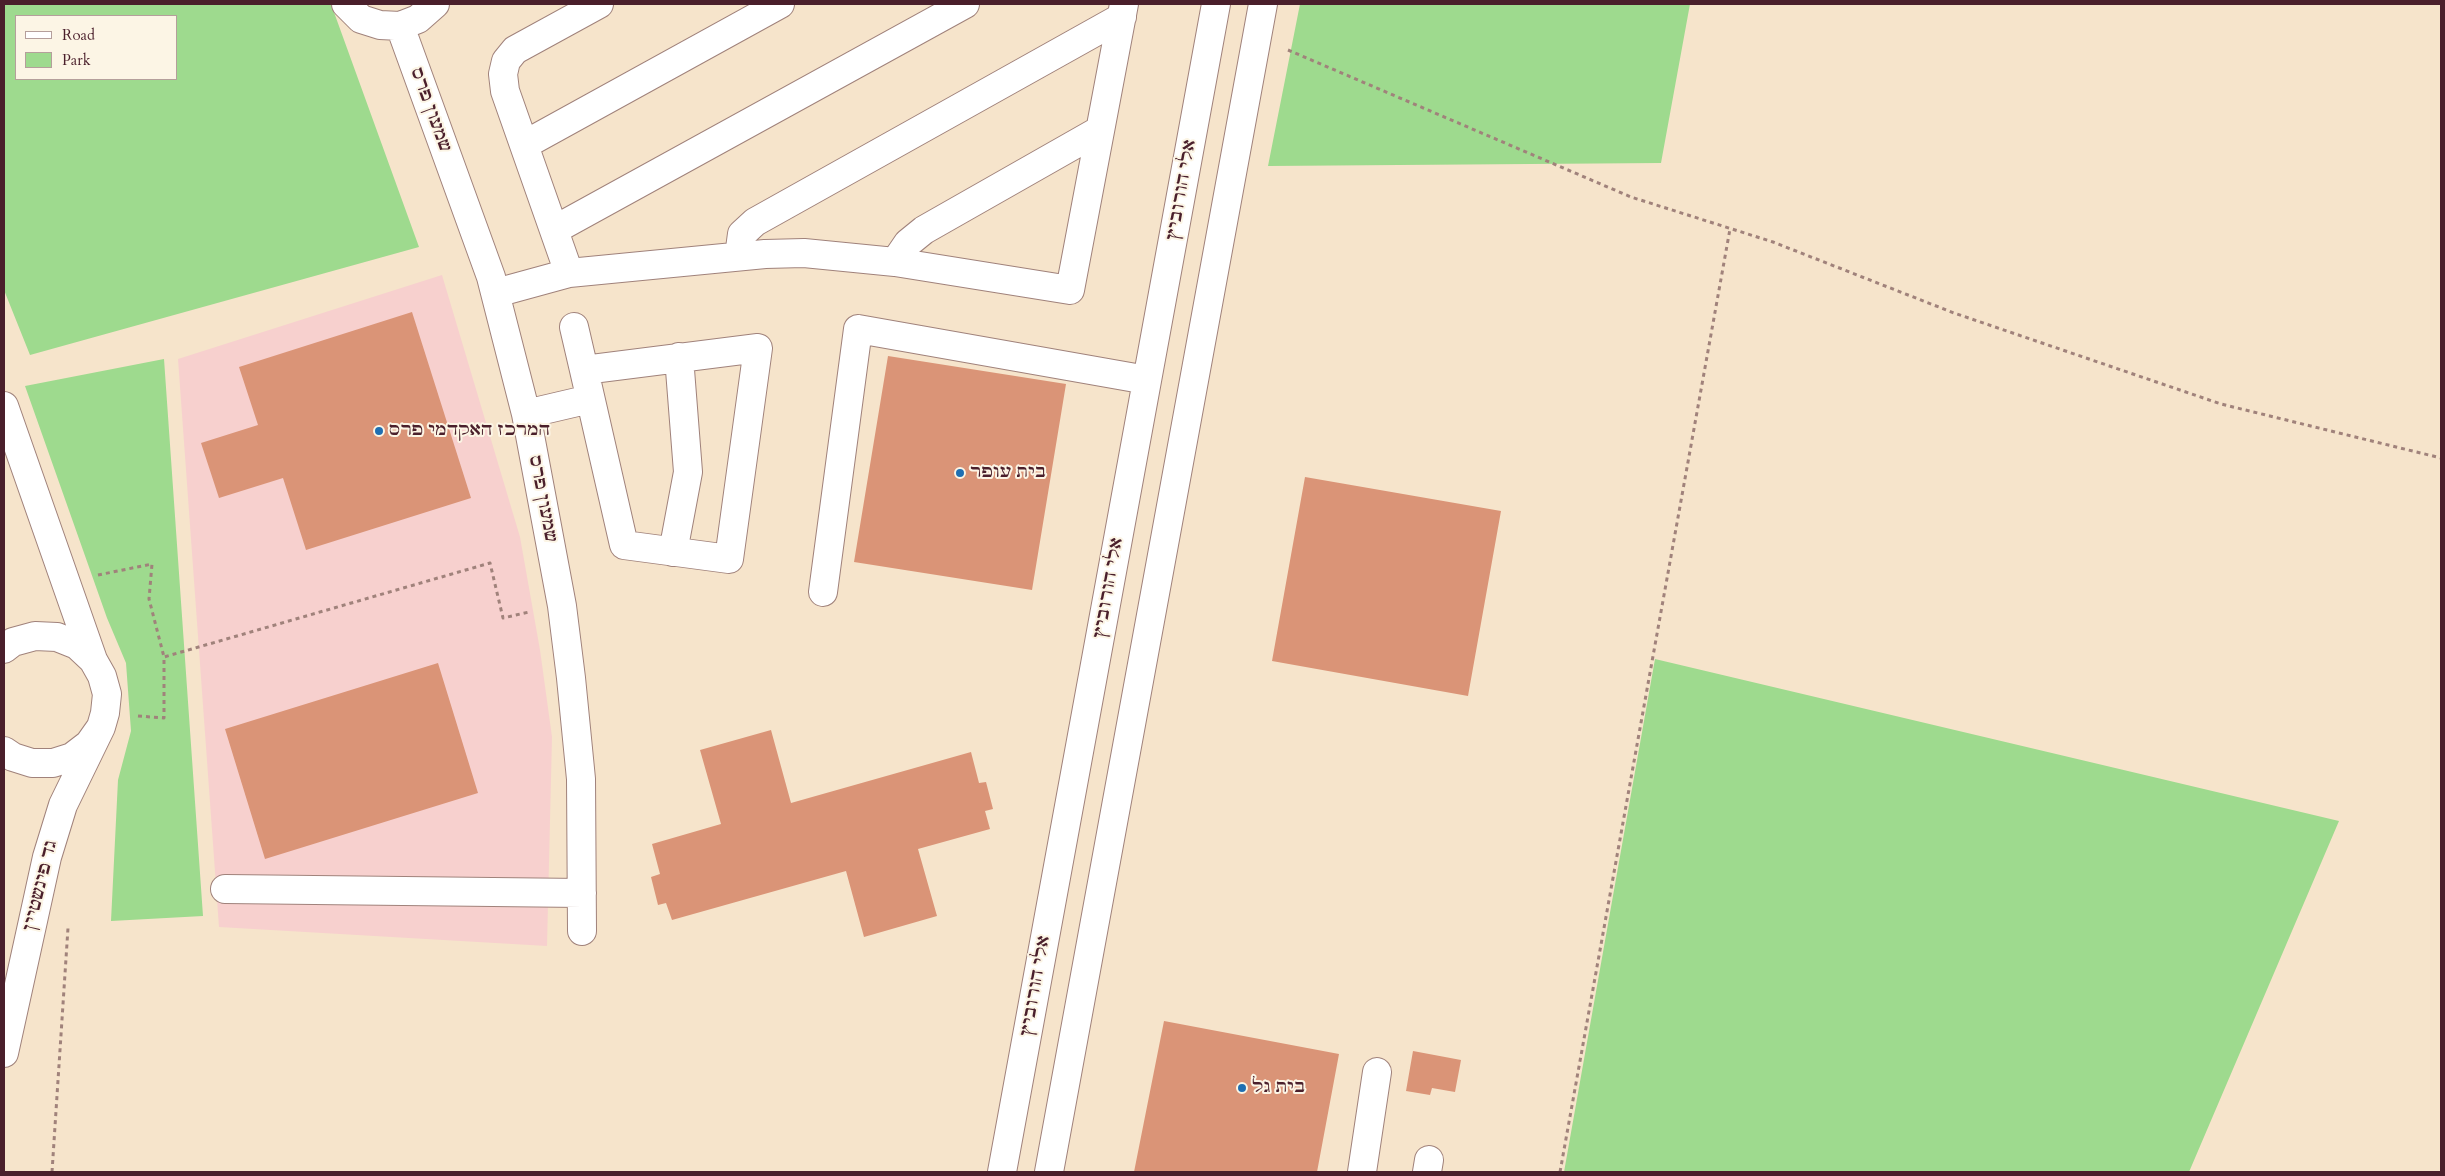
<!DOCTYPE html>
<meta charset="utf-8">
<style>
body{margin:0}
#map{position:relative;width:2445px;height:1176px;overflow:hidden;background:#f6e4cb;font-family:Cardo,serif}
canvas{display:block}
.frame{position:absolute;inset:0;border:5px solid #4a1f2b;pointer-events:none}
.legend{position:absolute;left:15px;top:15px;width:162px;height:65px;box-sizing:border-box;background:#fcf5e5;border:1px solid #b59f9b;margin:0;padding:6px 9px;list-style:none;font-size:15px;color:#4a1f2b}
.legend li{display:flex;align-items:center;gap:10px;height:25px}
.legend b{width:25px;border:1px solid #b59f9b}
</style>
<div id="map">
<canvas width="2445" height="1176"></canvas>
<div class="frame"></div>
<ul class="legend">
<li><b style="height:6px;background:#fff"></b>Road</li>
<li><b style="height:14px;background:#9eda8e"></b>Park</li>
</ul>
</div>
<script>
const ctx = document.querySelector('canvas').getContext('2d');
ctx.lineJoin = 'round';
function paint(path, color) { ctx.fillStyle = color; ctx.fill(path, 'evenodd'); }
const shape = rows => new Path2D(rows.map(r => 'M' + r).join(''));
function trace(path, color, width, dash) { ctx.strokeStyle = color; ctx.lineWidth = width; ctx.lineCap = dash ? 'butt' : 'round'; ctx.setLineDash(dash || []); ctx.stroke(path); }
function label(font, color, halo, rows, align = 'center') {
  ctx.font = font + ' Cardo,"Frank Ruhl Libre",serif'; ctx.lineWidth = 4; ctx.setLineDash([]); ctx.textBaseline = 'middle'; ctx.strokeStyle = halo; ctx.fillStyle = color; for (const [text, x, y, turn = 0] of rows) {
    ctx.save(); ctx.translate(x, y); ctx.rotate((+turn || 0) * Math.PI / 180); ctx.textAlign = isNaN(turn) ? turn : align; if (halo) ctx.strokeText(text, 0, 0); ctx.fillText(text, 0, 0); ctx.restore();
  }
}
paint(shape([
 [442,275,520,537,540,650,552,737,547,946,219,927,178,359]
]), '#f7d0ce');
paint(shape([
 [4,4,331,4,419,247,30,355,4,290],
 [16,16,176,16,176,79,16,79],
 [1300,4,1690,4,1661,163,1268,166],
 [164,359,203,916,111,921,118,780,131,731,126,663,107,618,25,386],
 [1655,659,2339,821,2189,1172,1564,1172]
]), '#9eda8e');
paint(shape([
 [412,312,471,498,306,550,283,478,219,498,201,443,258,425,239,367],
 [888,356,1066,384,1032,590,854,562],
 [1305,477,1501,511,1468,696,1272,661],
 [438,663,478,793,265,859,225,729],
 [771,730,791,803,971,752,979,783,986,782,993,809,985,811,990,829,918,849,937,916,864,937,846,871,672,920,666,903,658,905,651,877,660,874,652,844,721,824,700,750],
 [1164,1021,1339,1054,1317,1172,1134,1172],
 [1413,1051,1461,1060,1455,1092,1432,1088,1430,1095,1406,1091]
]), '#da9477');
const minor = shape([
 [346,4,361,19,380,25,400,26,418,19,435,4],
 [400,26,491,277,526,414,562,606,571,678,581,779,582,931],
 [524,145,780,4],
 [554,230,965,4],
 [739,256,742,234,755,222,1122,17],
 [895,262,908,243,924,230,1100,130],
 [569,273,505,91,503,74,506,61,515,50,599,4],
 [496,293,569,273,765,254,804,253,895,262,1070,290,1124,4],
 [574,327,584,370,624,545,729,559,758,348,584,370],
 [4,406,93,660],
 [526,414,590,399],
 [673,552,688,472,679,357],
 [823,592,858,329,1147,380],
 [4,649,13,642,35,636,57,637,77,645,93,660,102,676,107,694,105,713,101,727,89,744,72,757,53,763,32,763,13,757,4,751],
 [225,889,582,893],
 [4,1053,47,857,63,805,101,727],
 [1002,1172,1216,4],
 [1049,1172,1263,4],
 [1362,1172,1377,1072],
 [1427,1172,1429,1160]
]);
trace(minor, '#a0827b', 30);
trace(shape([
 [1288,50,1631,197,1773,242,1954,313,2221,404,2441,458],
 [98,575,152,564,149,599,164,657],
 [138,716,164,718,164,657,490,563,503,618,529,612],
 [52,1172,68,928],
 [1560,1172,1730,229]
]), '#a0827b', 3, [4, 4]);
trace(minor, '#fff', 28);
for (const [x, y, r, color] of [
 [379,431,5,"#1f6fb2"],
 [960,473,5,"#1f6fb2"],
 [1242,1088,5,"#1f6fb2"]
]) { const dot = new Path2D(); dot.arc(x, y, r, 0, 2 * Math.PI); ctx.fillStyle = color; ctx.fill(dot); trace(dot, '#fcf5e5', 2); }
label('18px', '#4a1f2b', '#fcf5e5', [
 ["שמעון פרס",430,110,70],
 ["אלי הורוביץ",1182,190,-80],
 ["שמעון פרס",542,499,79],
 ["אלי הורוביץ",1109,588,-80],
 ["גד פינשטיין",41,886,-76],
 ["אלי הורוביץ",1036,986,-80]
]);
label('18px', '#4a1f2b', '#fcf5e5', [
 ["המרכז האקדמי פרס",389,431],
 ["בית עופר",970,473],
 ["בית גל",1252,1088]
], 'left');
</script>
